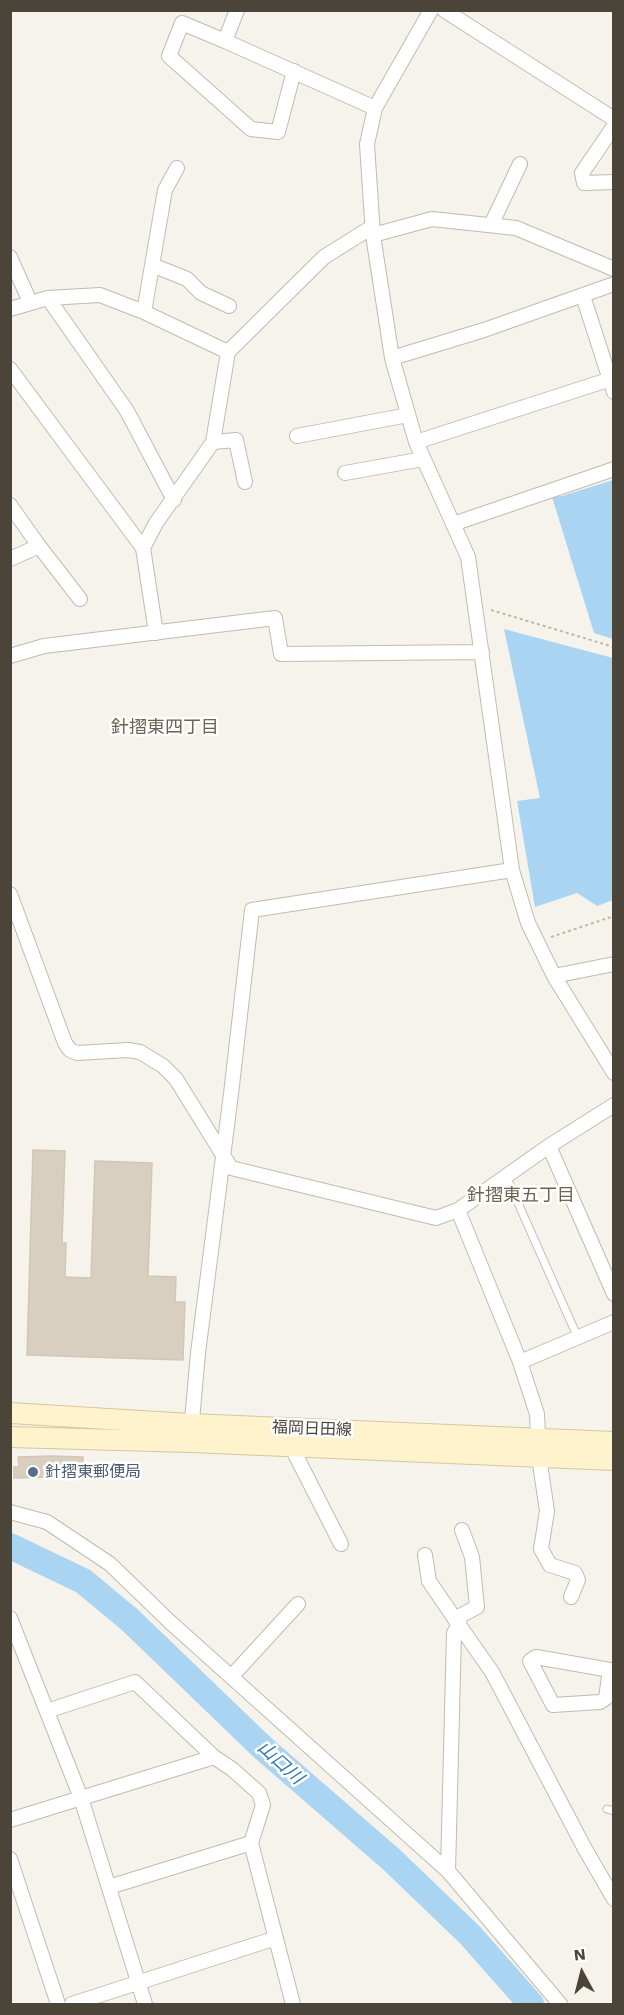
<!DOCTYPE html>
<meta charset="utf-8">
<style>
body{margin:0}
#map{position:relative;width:624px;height:2015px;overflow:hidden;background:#f6f3ec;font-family:"Work Sans",sans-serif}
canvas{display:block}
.frame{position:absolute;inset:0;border:12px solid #4b4439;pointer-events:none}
.north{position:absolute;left:552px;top:1943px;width:60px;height:60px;-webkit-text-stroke:4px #fff;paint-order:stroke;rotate:353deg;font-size:16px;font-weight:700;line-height:24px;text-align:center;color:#4b4439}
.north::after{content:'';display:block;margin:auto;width:21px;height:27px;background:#4b4439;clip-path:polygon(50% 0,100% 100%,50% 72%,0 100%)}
</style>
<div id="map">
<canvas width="624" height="2015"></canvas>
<div class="frame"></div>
<div class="north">N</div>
</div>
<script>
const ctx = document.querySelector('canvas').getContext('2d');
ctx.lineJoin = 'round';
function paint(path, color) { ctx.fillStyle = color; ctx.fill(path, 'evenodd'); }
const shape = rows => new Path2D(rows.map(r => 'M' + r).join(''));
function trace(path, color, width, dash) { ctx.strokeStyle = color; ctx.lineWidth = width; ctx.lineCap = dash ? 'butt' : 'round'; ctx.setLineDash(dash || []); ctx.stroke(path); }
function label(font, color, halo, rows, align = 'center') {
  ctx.font = font + ' "Work Sans","Noto Sans JP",sans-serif'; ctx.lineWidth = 5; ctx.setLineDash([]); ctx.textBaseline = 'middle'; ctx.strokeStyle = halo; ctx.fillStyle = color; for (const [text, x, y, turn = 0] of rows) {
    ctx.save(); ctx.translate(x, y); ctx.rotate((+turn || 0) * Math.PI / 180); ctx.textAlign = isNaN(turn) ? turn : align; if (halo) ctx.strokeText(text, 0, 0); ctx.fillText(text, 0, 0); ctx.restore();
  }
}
paint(shape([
 [613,480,614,480,613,639,594,633,552,497,562,496],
 [504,629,613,658,613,900,597,906,577,893,535,907,517,801,540,798]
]), '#a9d4f2');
trace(shape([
 [10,1546,83,1581,129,1619,263,1748,392,1860,470,1935,531,2004]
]), '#a9d4f2', 26);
const building = shape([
 [33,1150,65,1151,62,1243,66,1243,65,1277,91,1278,95,1161,152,1163,148,1276,176,1277,175,1302,185,1302,183,1360,27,1355,33,1150],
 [50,1456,83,1457,83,1475,51,1474,51,1477,14,1478,14,1467,19,1467,18,1457,50,1456]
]);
paint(building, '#d8cfc1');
trace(building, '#d3c7b4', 1.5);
const service = shape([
 [506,1176,578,1338],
 [607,1809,614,1811]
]);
const minor = shape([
 [237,10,225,41,375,108],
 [431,10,375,108,367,144,373,235,392,358,416,442,468,557,512,870,528,923,554,976,614,1073],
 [444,10,614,119],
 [225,41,182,23,169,56,251,129,278,132,294,71],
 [614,126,582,173,584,183,614,182],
 [491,225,520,164],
 [373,235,432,219,516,228,614,269],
 [10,257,30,302],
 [152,265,187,279,201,293,229,306],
 [583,296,614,392],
 [48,298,127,411,174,500],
 [10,309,48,298,100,295,144,312,228,352],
 [144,312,165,190,177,168],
 [392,358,484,330,614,284],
 [10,369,143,548,156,633],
 [297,436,408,415],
 [213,442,236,440,245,482],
 [416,442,614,378],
 [345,473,423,459],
 [10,505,39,546,10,559],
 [453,524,614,469],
 [39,546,80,599],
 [143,548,156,523,213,442,228,352,324,257,372,227],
 [10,656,44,646,275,618,281,654,482,652],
 [10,894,65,1043,70,1050,77,1053,128,1050,140,1052,163,1066,176,1079,231,1168,436,1218,458,1210,549,1146,614,1105],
 [554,976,614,964],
 [549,1146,614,1294],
 [458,1210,520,1362,537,1414,539,1457,547,1511,541,1549,550,1565,575,1573,578,1580,571,1597],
 [520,1362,614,1322],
 [191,1432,198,1353,231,1094,252,910,512,870],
 [291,1439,291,1446,341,1544],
 [10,1512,47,1522,110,1564,170,1622,448,1871,560,2004],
 [425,1555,429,1581,459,1625],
 [10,1618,81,1798,145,2004],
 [459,1625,460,1616,477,1607,472,1557,462,1530],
 [536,1657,610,1670,606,1698,600,1702,553,1705,530,1661,536,1657],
 [231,1677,298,1604],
 [47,1711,135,1682,214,1757,232,1769,259,1793,263,1805,251,1843,293,2004],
 [10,1820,214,1757],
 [10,1859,58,2004],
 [448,1871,454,1633,459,1625,492,1672,585,1849,614,1899],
 [109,1887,251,1843],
 [72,2004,276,1938]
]);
const secondary = shape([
 [10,1413,190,1424,614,1442],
 [10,1437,191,1442,614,1460]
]);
trace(service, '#c2bbae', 9);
trace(minor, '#c2bbae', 16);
trace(secondary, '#d6c79b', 22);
trace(shape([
 [491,610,614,647],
 [551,937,614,916]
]), '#c4b79f', 2, [3, 3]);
trace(service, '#fff', 7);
trace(minor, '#fff', 14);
trace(secondary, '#fff3cd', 20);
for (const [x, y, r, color] of [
 [33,1472,6,"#5c6f8a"]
]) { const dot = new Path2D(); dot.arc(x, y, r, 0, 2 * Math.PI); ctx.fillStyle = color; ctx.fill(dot); trace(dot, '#fff', 2); }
label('16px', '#4b4439', '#fff', [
 ["福岡日田線",312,1429,2]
]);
label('16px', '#4e5e75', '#fff', [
 ["針摺東郵便局",45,1472]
], 'left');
label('18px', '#6e6250', '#fff', [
 ["針摺東四丁目",165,728],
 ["針摺東五丁目",521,1196]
]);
label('italic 18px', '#2e7ab2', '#fff', [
 ["山口川",280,1763,42]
]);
</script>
